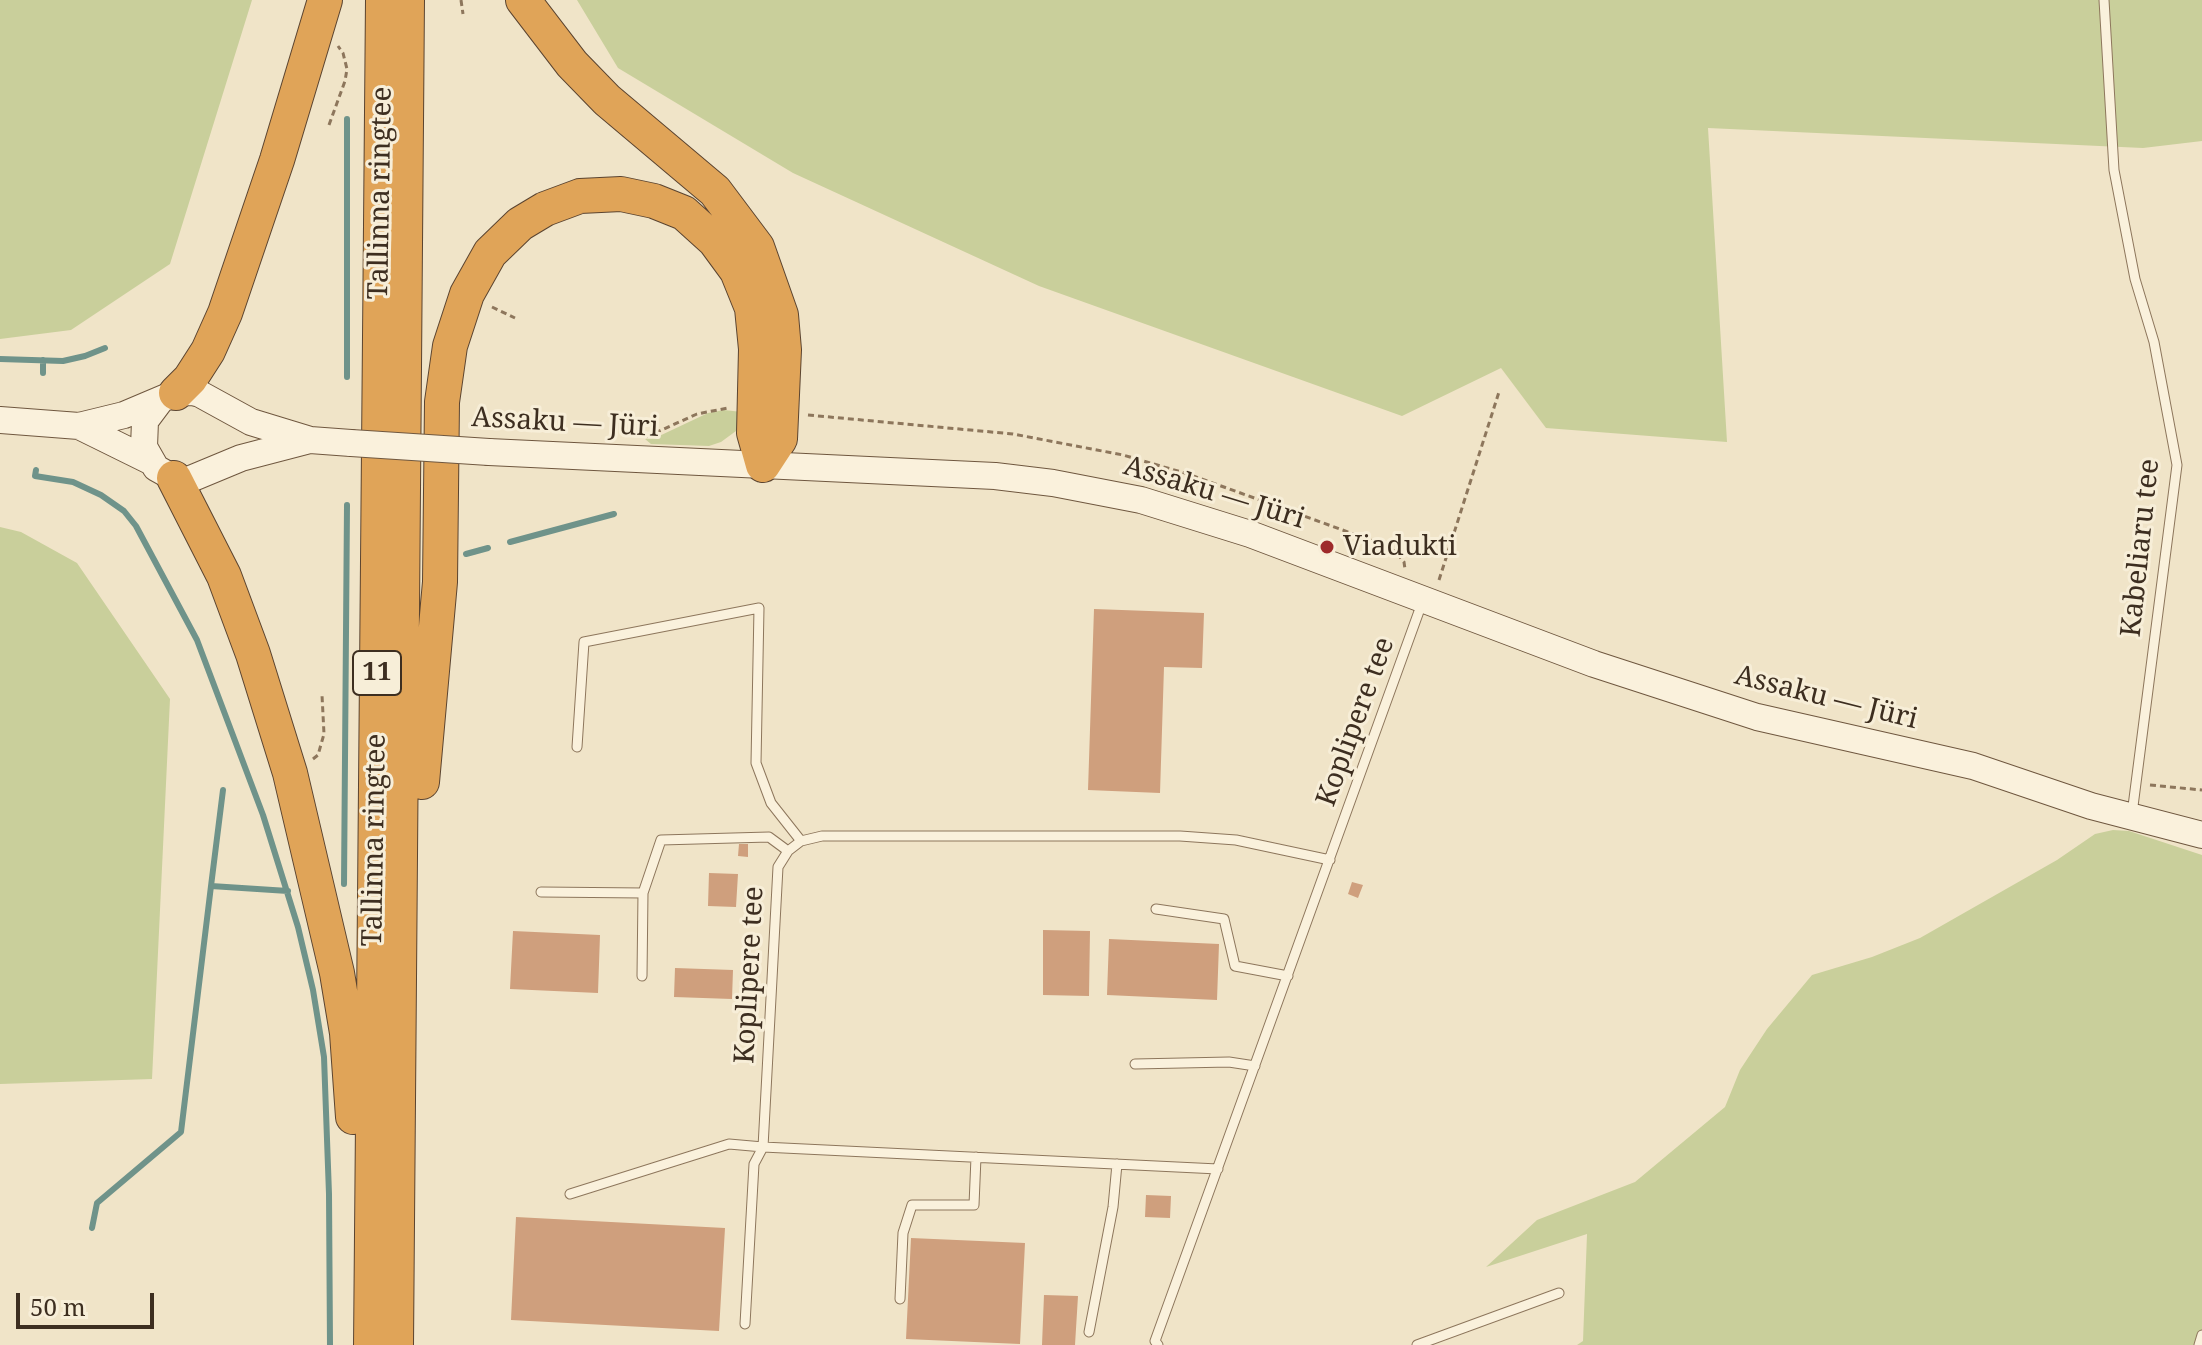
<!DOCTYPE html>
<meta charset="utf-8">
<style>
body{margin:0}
#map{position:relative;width:2202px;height:1345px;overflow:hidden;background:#f0e4c8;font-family:"Noto Serif",serif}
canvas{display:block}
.scale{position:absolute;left:16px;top:1293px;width:138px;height:36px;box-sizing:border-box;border:4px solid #3d2e20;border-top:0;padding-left:10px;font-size:24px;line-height:28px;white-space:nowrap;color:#3d2e20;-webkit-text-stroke:6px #f7eed8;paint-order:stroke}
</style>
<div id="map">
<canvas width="2202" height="1345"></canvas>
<div class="scale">50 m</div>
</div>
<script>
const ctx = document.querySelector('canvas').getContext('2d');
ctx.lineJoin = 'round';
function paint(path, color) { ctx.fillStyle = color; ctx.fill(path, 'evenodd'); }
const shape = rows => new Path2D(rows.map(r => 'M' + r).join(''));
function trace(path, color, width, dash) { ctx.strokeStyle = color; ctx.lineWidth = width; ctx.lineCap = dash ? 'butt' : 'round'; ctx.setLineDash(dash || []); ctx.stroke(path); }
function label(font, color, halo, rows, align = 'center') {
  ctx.font = font + ' "Noto Serif",serif'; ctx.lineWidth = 6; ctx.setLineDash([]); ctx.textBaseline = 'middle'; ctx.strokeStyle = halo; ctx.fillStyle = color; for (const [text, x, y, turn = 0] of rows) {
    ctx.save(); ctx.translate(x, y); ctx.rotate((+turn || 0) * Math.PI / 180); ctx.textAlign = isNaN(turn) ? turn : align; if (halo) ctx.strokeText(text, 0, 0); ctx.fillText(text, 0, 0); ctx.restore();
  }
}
paint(shape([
 [0,0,252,0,170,264,71,330,0,339],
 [577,0,2202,0,2202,141,2143,148,1708,128,1727,442,1546,428,1501,368,1402,416,1039,286,793,173,618,68],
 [724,410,742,412,742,419,736,431,721,442,709,446,651,444,645,439,655,438,708,413],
 [0,527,21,532,77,563,170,699,152,1079,0,1084],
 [2113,830,2129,831,2202,855,2202,1335,2199,1345,1577,1345,1583,1341,1587,1234,1486,1267,1537,1220,1635,1182,1725,1107,1740,1070,1767,1029,1812,975,1872,957,1920,938,2057,860,2095,834]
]), '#c9cf9b');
trace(shape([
 [0,359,63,361,85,356,105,348],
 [43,373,43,360],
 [347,377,347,119],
 [36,470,35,476,73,482,101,495,124,511,136,526,197,640,263,815,298,927,313,990,324,1057,329,1194,330,1345],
 [510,542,614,514],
 [466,554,488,548],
 [344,884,347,505],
 [211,886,223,790],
 [92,1228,97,1203,181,1132,211,886,288,891]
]), '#6f938a', 6);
paint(shape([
 [1094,609,1204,613,1202,668,1164,667,1160,793,1088,790],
 [739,844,748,844,748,857,738,856],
 [709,873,738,874,736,907,708,906],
 [1352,882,1363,885,1358,898,1348,894],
 [1043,930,1090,931,1089,996,1043,995],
 [513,931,600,935,598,993,510,989],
 [1109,939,1219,944,1217,1000,1107,995],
 [675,968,733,970,732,999,674,997],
 [1146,1195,1171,1196,1170,1218,1145,1217],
 [516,1217,725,1228,719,1331,511,1320],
 [911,1238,1025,1243,1020,1344,906,1339],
 [1044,1295,1078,1296,1075,1345,1042,1345]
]), '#cf9f7d');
const lane = shape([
 [2104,0,2114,170,2135,279,2154,342,2177,465,2132,814],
 [577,747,584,642,759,608,756,763,771,803,801,841],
 [541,892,643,893,661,840,769,837,788,851],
 [1156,909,1224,919,1235,966,1288,976],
 [642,976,643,893],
 [1135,1064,1229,1062,1255,1066],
 [1218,1169,763,1147,778,867,788,851,801,841,822,836,1180,836,1236,840,1330,860],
 [570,1194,729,1144,763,1147,754,1164,745,1324],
 [900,1299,903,1233,912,1205,974,1205,976,1157],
 [1089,1332,1113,1207,1117,1164],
 [1158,1345,1155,1341,1422,603],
 [1417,1345,1559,1293],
 [2199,1345,2202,1335]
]);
const secondary = shape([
 [160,401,145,421,144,447,156,468,174,478,188,480,241,458,310,440],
 [0,420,79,426,124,415,176,393,192,392,200,394,251,422,310,440,351,443],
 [79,426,150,461],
 [489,452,995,476,1053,483,1141,500,1250,534,1594,664,1757,717,1973,766,2091,806,2202,835]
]);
const highway = shape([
 [523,0,572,64,607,100,715,191,757,247,781,315,784,350,780,439,763,465],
 [176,393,190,379,208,351,225,313,277,160,325,0],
 [174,478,224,576,253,654,290,773,337,973,347,1033,353,1117],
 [422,782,440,582,442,402,450,346,467,294,490,253,520,224,545,209,580,196,621,194,654,201,684,213,715,241,737,271,752,308,756,349,754,433,763,465],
 [371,1345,383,0],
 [396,1345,407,0]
]);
trace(lane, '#8d765c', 11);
trace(secondary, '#6f573f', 28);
trace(highway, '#5b4430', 36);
trace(shape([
 [461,0,463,14],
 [329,125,345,81,347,69,343,53,338,46],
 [492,307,515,318],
 [808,415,1013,434,1123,455,1188,474,1384,545,1396,552,1404,562,1405,569],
 [646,437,697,414,728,408],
 [1439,580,1499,392],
 [313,759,318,755,324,734,322,695],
 [2150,785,2202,790]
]), '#8d765c', 3, [6, 4]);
trace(lane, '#faf1dc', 9);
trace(secondary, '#faf1dc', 26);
trace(highway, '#e0a458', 34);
const secondaryBridge = shape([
 [351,443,489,452]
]);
trace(secondaryBridge, '#6f573f', 28, []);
trace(secondaryBridge, '#faf1dc', 26);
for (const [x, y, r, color] of [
 [1327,547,8,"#9e2a2b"]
]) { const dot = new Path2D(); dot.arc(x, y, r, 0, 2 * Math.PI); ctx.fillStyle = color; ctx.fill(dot); trace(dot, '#f7eed8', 3); }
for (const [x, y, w] of [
 [377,673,48]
]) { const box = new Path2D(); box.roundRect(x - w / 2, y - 22, w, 44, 6); ctx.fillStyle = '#f7eed8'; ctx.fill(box); trace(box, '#3d2e20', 2); }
label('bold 26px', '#3d2e20', null, [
 ["11",377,673]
]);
label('28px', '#3d2e20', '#f7eed8', [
 ["Tallinna ringtee",381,193,-89],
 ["Assaku — Jüri",565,423,3],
 ["Assaku — Jüri",1214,493,17],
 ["Kabeliaru tee",2141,548,-84],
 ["Assaku — Jüri",1826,698,14],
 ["Koplipere tee",1356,722,-70],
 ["Tallinna ringtee",375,840,-89],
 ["Koplipere tee",750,975,-87]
]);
label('28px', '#3d2e20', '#f7eed8', [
 ["Viadukti",1343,547]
], 'left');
</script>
